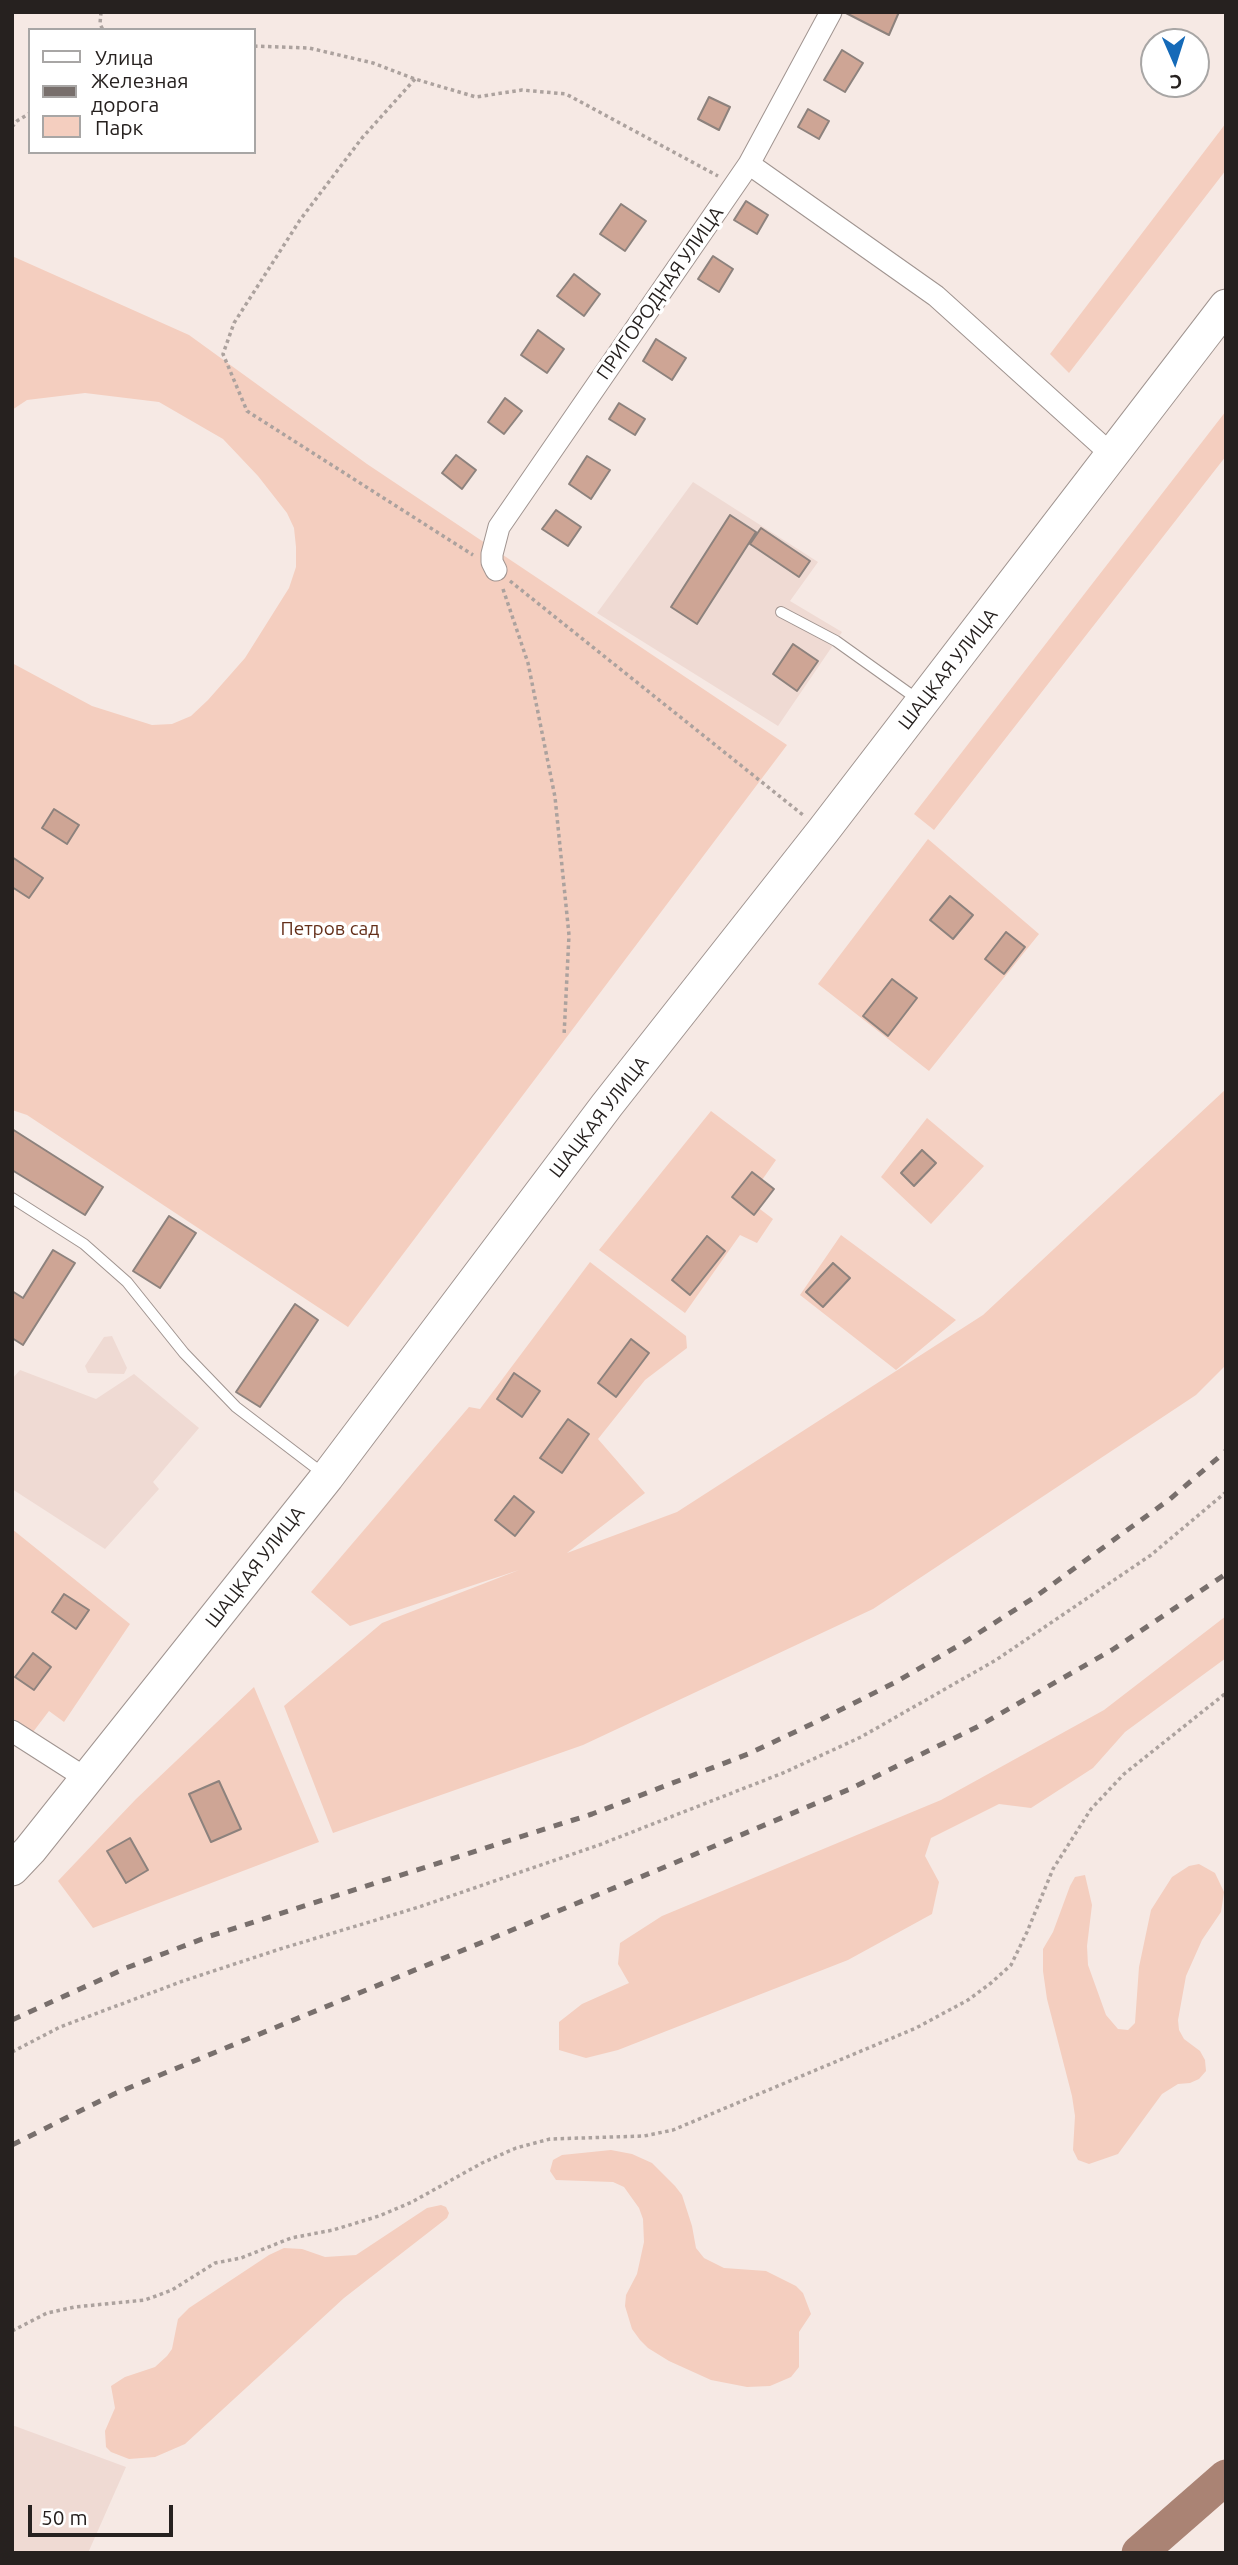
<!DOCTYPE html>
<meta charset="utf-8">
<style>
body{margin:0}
#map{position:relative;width:1238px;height:2565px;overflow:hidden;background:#f6e9e4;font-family:Ubuntu,sans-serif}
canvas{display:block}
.frame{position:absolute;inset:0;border:14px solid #26211f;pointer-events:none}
.legend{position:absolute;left:28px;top:28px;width:228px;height:126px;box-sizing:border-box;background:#fff;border:2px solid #a8a6a5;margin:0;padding:9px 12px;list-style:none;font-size:21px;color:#26211f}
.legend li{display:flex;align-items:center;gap:14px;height:35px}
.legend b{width:35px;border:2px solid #a8a6a5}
.north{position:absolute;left:1140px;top:28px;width:70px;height:70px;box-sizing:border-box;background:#fff;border:2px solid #a8a6a5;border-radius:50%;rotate:177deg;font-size:19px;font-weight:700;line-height:28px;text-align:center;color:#26211f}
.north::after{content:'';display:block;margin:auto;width:24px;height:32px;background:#156ab8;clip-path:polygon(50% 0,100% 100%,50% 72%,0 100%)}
.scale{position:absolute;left:28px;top:2505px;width:145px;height:32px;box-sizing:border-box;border:4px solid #26211f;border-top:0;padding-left:9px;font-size:21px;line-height:24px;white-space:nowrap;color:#26211f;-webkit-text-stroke:5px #fff;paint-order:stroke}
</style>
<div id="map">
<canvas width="1238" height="2565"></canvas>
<div class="frame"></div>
<ul class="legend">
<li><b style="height:9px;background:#fff"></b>Улица</li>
<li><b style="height:9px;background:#786f6c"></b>Железная дорога</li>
<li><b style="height:19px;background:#f4cebf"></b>Парк</li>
</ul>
<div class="north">С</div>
<div class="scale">50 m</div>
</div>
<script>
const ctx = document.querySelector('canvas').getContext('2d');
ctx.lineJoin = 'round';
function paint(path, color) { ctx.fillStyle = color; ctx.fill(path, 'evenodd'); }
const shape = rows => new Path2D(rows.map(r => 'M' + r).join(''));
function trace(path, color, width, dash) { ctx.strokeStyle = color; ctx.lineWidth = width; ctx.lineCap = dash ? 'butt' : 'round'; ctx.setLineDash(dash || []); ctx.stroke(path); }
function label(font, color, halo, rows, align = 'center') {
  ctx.font = font + ' Ubuntu,sans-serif'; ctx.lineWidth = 7; ctx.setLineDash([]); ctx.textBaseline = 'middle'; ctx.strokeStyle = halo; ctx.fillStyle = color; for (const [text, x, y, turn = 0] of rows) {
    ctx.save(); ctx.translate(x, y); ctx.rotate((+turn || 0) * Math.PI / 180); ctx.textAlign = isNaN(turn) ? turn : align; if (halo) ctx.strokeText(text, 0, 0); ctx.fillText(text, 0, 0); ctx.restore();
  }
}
paint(shape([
 [693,482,818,562,790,601,842,632,778,726,597,613],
 [112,1336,127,1368,124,1374,88,1373,85,1366,104,1337],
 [20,1370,96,1399,134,1374,199,1428,153,1482,159,1489,105,1549,12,1489,12,1379],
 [12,2425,126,2467,88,2553,12,2553]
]), '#efdad3');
paint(shape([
 [1226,123,1226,170,1069,373,1050,354],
 [12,256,189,335,367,464,787,745,348,1327,27,1115,12,1110,12,663,92,706,152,725,172,724,191,716,208,700,245,658,289,588,296,567,296,547,294,528,287,513,258,476,223,439,159,402,85,393,27,400,12,410],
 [1226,411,1226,456,934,830,914,814],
 [928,839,1039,934,929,1071,818,984],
 [1226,1089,1226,1365,1196,1395,873,1609,583,1745,333,1833,284,1706,382,1623,519,1570,350,1626,311,1592,469,1407,480,1409,590,1262,686,1336,687,1348,645,1380,598,1439,645,1493,567,1553,677,1512,983,1315],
 [711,1111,776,1160,748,1200,773,1219,757,1243,740,1235,685,1313,599,1250],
 [927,1118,984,1166,931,1224,881,1177],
 [841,1235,956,1320,896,1370,800,1295],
 [12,1529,130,1624,64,1722,49,1711,33,1732,12,1718],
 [1226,1616,1226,1658,1125,1732,1093,1768,1031,1808,999,1804,931,1838,925,1856,939,1882,932,1914,848,1960,618,2050,586,2058,559,2050,559,2022,582,2004,629,1983,618,1964,620,1943,662,1916,941,1800,1104,1710],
 [254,1687,319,1842,93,1928,58,1881,136,1799],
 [1199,1864,1215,1873,1224,1892,1221,1912,1202,1940,1186,1976,1178,2020,1179,2030,1184,2039,1200,2051,1205,2060,1206,2071,1199,2079,1190,2083,1178,2084,1162,2094,1118,2154,1089,2164,1078,2160,1073,2150,1075,2116,1072,2096,1047,1999,1043,1971,1043,1949,1053,1932,1070,1886,1075,1877,1085,1875,1092,1905,1087,1946,1088,1965,1106,2015,1118,2029,1128,2030,1135,2023,1139,1967,1151,1910,1172,1877,1189,1866],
 [611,2150,632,2154,652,2163,675,2186,682,2195,692,2226,696,2248,704,2258,724,2268,766,2271,796,2286,803,2293,811,2314,799,2332,799,2367,791,2377,770,2386,747,2387,711,2380,669,2361,648,2348,640,2340,632,2329,625,2306,626,2295,637,2274,644,2242,643,2219,639,2208,624,2187,613,2182,556,2180,550,2171,553,2160,562,2155],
 [441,2205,446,2207,449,2213,447,2218,344,2298,185,2444,155,2457,129,2459,111,2452,106,2447,105,2431,115,2408,111,2386,125,2377,155,2367,167,2356,172,2349,178,2319,189,2308,269,2255,284,2248,302,2249,325,2257,356,2255,427,2208]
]), '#f4cebf');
trace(shape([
 [1139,2553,1226,2477]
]), '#aa8374', 35);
const building = shape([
 [844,12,899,12,889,35,844,12],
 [842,50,863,63,845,92,824,80,842,50],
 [709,97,730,107,719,130,698,119,709,97],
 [808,109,829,121,819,139,798,127,808,109],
 [746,201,768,215,757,234,734,220,746,201],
 [621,204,646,221,625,251,600,234,621,204],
 [713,256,733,269,719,292,698,279,713,256],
 [574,274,600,294,584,316,557,296,574,274],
 [538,330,564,349,547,373,521,355,538,330],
 [656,339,686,358,672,380,643,361,656,339],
 [505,398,522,411,504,434,488,422,505,398],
 [619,403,645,419,635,435,609,419,619,403],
 [456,455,476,470,462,489,442,473,456,455],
 [587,456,610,470,591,499,569,484,587,456],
 [556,510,581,527,568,546,542,529,556,510],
 [730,515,756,532,697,624,671,607,730,515],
 [761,528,810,561,799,577,750,544,761,528],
 [793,644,818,661,797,691,773,674,793,644],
 [54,809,79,825,67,844,42,828,54,809],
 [12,857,43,878,29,898,12,887,12,857],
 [950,896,973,915,953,939,930,920,950,896],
 [1006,932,1025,947,1004,974,985,959,1006,932],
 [892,979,917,998,888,1036,863,1016,892,979],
 [12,1129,103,1187,85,1215,12,1170,12,1129],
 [922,1150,936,1163,914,1186,901,1173,922,1150],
 [752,1172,774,1189,754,1215,732,1197,752,1172],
 [169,1216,196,1233,160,1288,133,1271,169,1216],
 [707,1236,725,1251,690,1295,672,1280,707,1236],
 [53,1250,75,1263,23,1345,12,1338,12,1291,23,1298,53,1250],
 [833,1263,850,1278,823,1307,806,1292,833,1263],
 [295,1304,318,1320,260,1407,236,1392,295,1304],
 [631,1339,649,1353,616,1397,598,1383,631,1339],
 [514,1373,540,1391,522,1417,497,1399,514,1373],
 [568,1419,589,1434,562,1473,540,1458,568,1419],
 [514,1496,534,1512,515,1536,495,1520,514,1496],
 [64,1594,89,1610,76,1629,52,1612,64,1594],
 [33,1653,51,1667,34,1690,15,1677,33,1653],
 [219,1781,241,1829,211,1842,189,1794,219,1781],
 [130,1838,148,1870,126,1883,107,1851,130,1838]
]);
paint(building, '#cea595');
trace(building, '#8d827d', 2);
const lane = shape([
 [781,612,836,641,920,701],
 [12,1198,84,1244,127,1282,184,1353,236,1407,325,1475]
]);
const street = shape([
 [749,164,936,296,1112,455],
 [496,570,492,562,492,554,499,527,749,164,831,12],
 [12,1731,87,1779]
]);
const primary = shape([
 [12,1869,30,1850,327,1477,607,1105,823,831,1226,306]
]);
trace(lane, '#a09490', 12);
trace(street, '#a09490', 23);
trace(primary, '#a09490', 35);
trace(shape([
 [101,12,100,24,103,30],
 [254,46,309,48,373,63,415,79,476,97,522,90,566,94,718,176],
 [415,79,362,138,300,220,234,323,223,354,247,411,473,555],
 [12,127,17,121,30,113],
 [510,581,803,815],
 [503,589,528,663,555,797,569,935,564,1036],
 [12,2052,60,2027,183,1981,280,1949,419,1907,599,1845,783,1773,861,1737,996,1660,1151,1555,1226,1492],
 [12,2331,47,2313,75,2307,145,2300,172,2290,215,2263,241,2258,291,2238,333,2230,379,2216,412,2202,482,2163,516,2148,550,2139,644,2136,673,2130,916,2028,968,2000,991,1983,1011,1965,1027,1932,1053,1869,1091,1809,1124,1774,1226,1693]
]), '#aca29e', 3.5, [3.5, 3.5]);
trace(lane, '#fff', 10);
trace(street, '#fff', 21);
trace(primary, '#fff', 33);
trace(shape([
 [12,2020,126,1968,210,1936,592,1814,748,1754,816,1722,894,1683,963,1643,1035,1597,1170,1499,1226,1451],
 [12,2145,114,2094,660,1869,850,1789,977,1727,1112,1650,1226,1574]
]), '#786f6c', 5, [9, 9]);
label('19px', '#26211f', '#fff', [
 ["ПРИГОРОДНАЯ УЛИЦА",660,293,-55],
 ["ШАЦКАЯ УЛИЦА",948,669,-52],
 ["ШАЦКАЯ УЛИЦА",599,1117,-52],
 ["ШАЦКАЯ УЛИЦА",255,1567,-52]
]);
label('19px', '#642f1a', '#fff', [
 ["Петров сад",330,929]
]);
</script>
